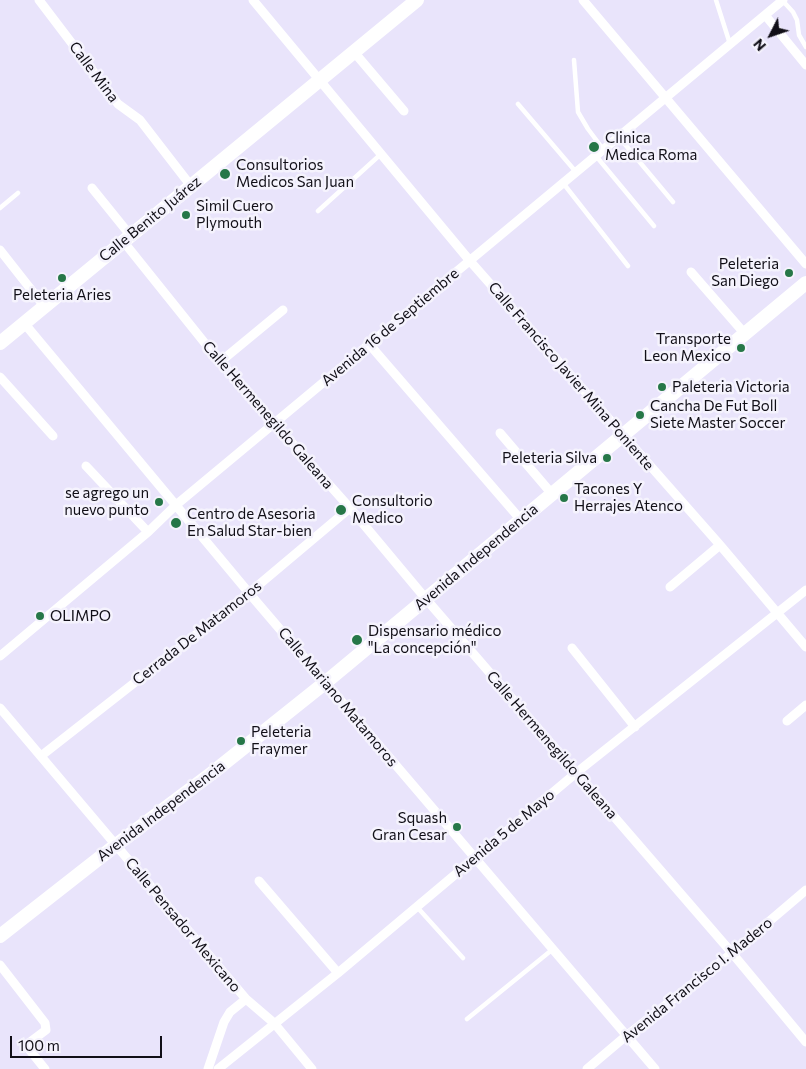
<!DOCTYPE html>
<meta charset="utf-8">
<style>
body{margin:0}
#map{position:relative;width:806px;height:1069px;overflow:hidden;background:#e9e4fb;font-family:Commissioner,sans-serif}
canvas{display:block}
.north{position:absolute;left:746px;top:10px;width:50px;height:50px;-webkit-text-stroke:4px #f5f3fd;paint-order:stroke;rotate:229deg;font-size:14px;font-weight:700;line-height:20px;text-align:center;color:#110f17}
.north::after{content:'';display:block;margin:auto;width:18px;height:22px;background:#110f17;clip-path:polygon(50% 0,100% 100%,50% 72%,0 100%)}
.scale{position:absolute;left:10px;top:1036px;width:152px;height:22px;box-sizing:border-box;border:2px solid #110f17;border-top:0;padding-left:6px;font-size:15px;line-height:18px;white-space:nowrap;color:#110f17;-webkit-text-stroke:4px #f5f3fd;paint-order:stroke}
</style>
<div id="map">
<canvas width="806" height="1069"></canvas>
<div class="north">N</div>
<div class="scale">100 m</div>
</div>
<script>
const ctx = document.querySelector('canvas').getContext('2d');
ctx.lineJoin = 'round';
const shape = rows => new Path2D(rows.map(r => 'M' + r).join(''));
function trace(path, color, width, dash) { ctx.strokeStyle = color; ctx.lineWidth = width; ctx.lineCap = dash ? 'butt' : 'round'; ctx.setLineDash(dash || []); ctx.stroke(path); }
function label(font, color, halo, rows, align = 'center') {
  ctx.font = font + ' Commissioner,sans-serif'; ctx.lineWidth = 5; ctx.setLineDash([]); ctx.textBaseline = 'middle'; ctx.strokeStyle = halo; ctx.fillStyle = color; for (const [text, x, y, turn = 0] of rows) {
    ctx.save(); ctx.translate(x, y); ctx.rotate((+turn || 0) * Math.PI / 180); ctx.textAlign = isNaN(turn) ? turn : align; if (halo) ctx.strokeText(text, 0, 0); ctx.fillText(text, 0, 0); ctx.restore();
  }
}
trace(shape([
 [716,0,730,44],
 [782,0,793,12,797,20,799,35,806,47],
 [574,60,578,112,588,129,603,149],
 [518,104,576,172],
 [618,136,673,202],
 [596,156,654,226],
 [563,183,628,266],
 [0,208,18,193],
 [318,211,381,154],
 [417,907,463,958],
 [467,1019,553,949]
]), '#fff', 4.5);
trace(shape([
 [39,0,118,104,140,120,191,186],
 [253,0,470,261,720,545,806,647],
 [583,0,806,264],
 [765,15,806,65],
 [354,52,404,111],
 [92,188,130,235],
 [123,241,220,362,350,508,426,599,732,953,806,1042],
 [0,250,44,306],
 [691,272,745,334],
 [24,323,249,593,655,1069],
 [369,344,521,520],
 [220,362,283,310],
 [0,377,53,436],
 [500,433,552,494],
 [86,466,148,532],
 [670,587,720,545],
 [572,648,635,727],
 [0,656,148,532,176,505,783,0],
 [0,708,246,999,274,1023,312,1069],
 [787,721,806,705],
 [41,756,249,593,350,508],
 [259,881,338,973],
 [0,965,45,1023,46,1030,30,1042,28,1048,45,1069],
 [208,1069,224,1022,230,1012,246,999],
 [218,1069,338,973,576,773,806,590],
 [587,1069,626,1036,732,953,806,890]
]), '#fff', 9);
trace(shape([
 [0,343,417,0],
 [0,936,116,845,212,773,326,682,806,283]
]), '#fff', 14);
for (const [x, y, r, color] of [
 [594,147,6,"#267748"],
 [225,174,6,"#267748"],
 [186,215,5,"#267748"],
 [789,273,5,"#267748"],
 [62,278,5,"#267748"],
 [741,348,5,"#267748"],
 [662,387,5,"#267748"],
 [640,415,5,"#267748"],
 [607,458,5,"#267748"],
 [564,498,5,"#267748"],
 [159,502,5,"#267748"],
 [341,510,6,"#267748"],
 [176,523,6,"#267748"],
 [40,616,5,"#267748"],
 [357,640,6,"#267748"],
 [241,741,5,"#267748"],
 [457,827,5,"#267748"]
]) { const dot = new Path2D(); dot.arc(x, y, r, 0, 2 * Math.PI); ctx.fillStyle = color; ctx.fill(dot); trace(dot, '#f5f3fd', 2); }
label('15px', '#110f17', '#f5f3fd', [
 ["Calle Mina",94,72,53],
 ["Calle Benito Juárez",150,219,-39],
 ["Avenida 16 de Septiembre",390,327,-40],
 ["Calle Francisco Javier Mina Poniente",571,376,49],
 ["Calle Hermenegildo Galeana",268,415,49],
 ["Avenida Independencia",476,557,-40],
 ["Cerrada De Matamoros",197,633,-38],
 ["Calle Mariano Matamoros",338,697,50],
 ["Calle Hermenegildo Galeana",552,745,49],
 ["Avenida Independencia",161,811,-37],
 ["Avenida 5 de Mayo",504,833,-40],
 ["Calle Pensador Mexicano",183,925,50],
 ["Avenida Francisco I. Madero",697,980,-39]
]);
label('15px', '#110f17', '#f5f3fd', [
 ["Clinica",605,138],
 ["Medica Roma",605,155],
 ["Consultorios",236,165],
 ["Medicos San Juan",236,182],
 ["Simil Cuero",196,206],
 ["Plymouth",196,223],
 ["Peleteria",779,264,"right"],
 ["San Diego",779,281,"right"],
 ["Peleteria Aries",62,295,"center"],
 ["Transporte",731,339,"right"],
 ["Leon Mexico",731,356,"right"],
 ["Paleteria Victoria",672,387],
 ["Cancha De Fut Boll",650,406],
 ["Siete Master Soccer",650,423],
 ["Peleteria Silva",597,458,"right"],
 ["Tacones Y",574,489],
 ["Herrajes Atenco",574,506],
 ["se agrego un",149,493,"right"],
 ["nuevo punto",149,510,"right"],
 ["Consultorio",352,501],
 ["Medico",352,518],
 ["Centro de Asesoria",187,514],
 ["En Salud Star-bien",187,531],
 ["OLIMPO",50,616],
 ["Dispensario médico",368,631],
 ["\"La concepción\"",368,648],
 ["Peleteria",251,732],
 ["Fraymer",251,749],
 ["Squash",447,818,"right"],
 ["Gran Cesar",447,835,"right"]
], 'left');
</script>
